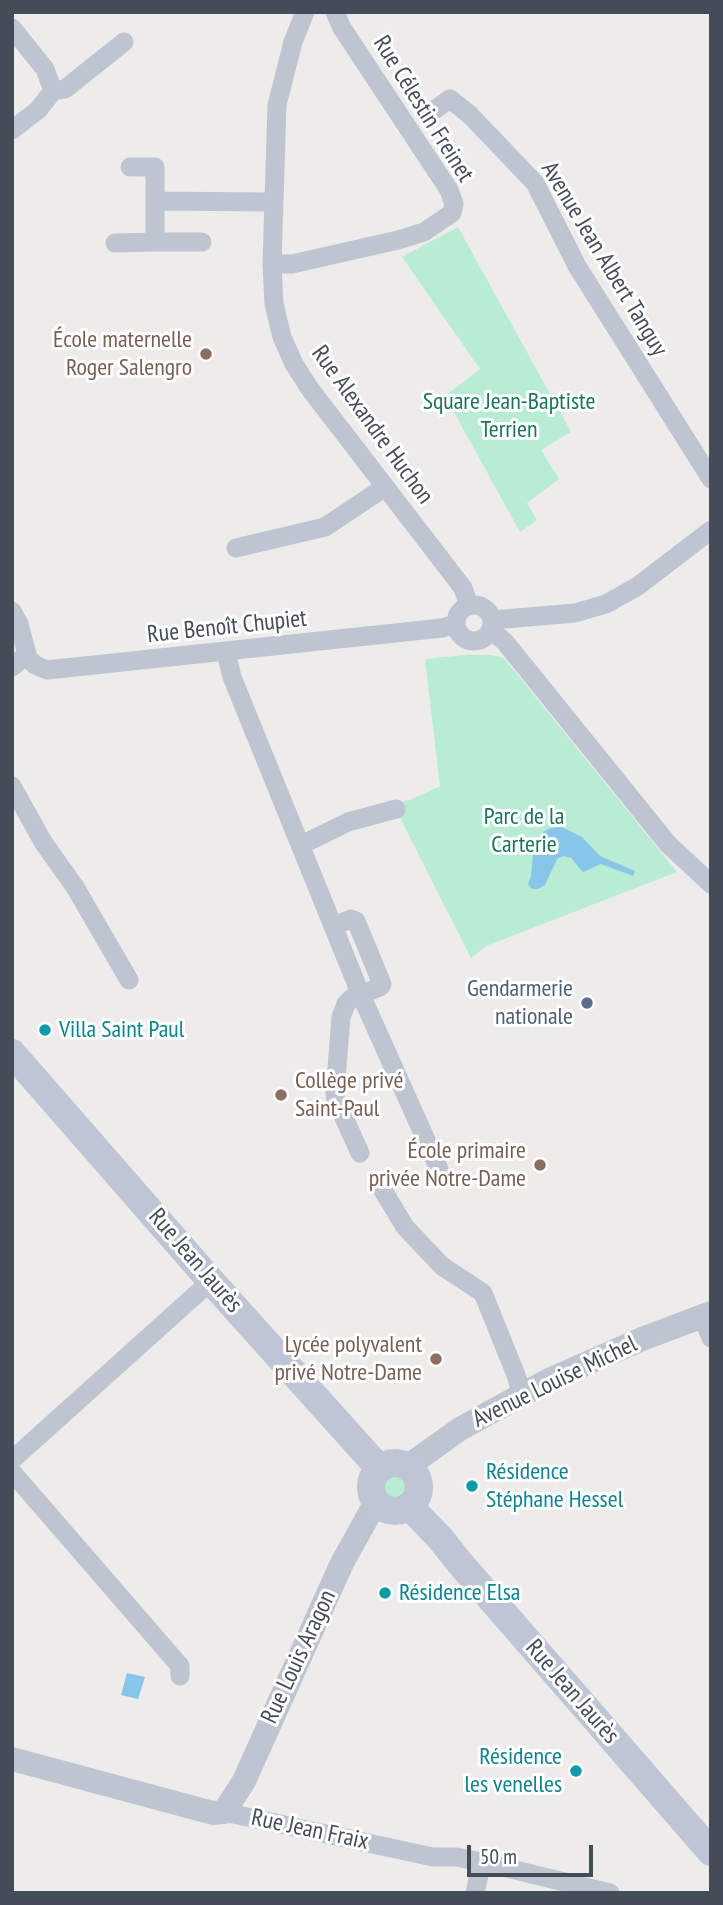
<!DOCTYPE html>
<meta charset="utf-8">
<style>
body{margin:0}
#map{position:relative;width:723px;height:1905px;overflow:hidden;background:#eeebeb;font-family:"PT Sans Narrow",sans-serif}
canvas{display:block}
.frame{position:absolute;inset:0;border:14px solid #444c58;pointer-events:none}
.scale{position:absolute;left:467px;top:1845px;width:126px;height:32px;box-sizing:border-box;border:4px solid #444c58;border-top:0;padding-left:9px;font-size:21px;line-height:24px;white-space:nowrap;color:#444c58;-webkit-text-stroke:5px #fff;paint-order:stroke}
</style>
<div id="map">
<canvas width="723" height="1905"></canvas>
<div class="frame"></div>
<div class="scale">50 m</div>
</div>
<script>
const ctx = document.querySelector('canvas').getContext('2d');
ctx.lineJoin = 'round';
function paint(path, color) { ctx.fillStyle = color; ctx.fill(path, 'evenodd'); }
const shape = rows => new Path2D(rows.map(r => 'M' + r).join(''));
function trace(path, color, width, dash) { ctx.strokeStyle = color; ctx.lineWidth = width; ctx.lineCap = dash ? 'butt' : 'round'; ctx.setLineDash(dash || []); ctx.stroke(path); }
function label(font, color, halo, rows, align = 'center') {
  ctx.font = font + ' "PT Sans Narrow",sans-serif'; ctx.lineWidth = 6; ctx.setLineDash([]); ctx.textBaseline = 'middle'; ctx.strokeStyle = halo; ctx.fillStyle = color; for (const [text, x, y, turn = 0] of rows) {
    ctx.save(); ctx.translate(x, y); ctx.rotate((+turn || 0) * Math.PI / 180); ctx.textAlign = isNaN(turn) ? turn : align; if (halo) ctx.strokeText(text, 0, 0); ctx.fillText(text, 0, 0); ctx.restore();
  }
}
paint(shape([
 [458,227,571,432,541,450,559,479,527,503,537,520,520,532,445,396,480,369,402,257],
 [466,655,492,655,504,658,677,872,486,946,471,958,393,804,410,800,440,786,425,659],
 '384 1487a11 11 0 1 1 22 0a11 11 0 1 1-22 0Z'
]), '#b9ecd4');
paint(shape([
 [562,827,582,837,600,856,635,871,633,876,601,864,583,872,571,858,563,856,557,859,545,885,538,889,532,889,528,884,531,876,534,844,543,832,551,828],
 [127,1673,145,1677,138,1699,121,1695]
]), '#87c6e8');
trace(shape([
 [305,12,293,42,277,105,272,264,274,304,282,337,294,364,310,389,463,588,469,606],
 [12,28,45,69,53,91],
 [430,113,450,99,470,115,535,183,577,266,711,479],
 [12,130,38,110,53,91,65,89,124,42],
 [155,201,274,202],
 [155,242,202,242],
 [115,243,155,242,155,167,130,167],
 [272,264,292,264,398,240,424,232,452,213,454,204,449,190,342,28,335,12],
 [236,548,325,527,385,487],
 '456 623a18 18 0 1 1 36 0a18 18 0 1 1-36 0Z',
 [12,611,19,624,28,658,35,665,47,670,442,628,456,624],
 [493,620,575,613,606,604,638,586,711,530],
 [491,630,505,642,668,844,711,884],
 [226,652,232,677,361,995,439,1169],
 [12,667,26,655],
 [12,786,43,842,75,887,129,980],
 [301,845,348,822,396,809],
 [333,926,351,919,356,921,382,984,380,987,352,998,346,1004,341,1017,335,1092,336,1100,360,1153],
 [378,1182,405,1227,442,1266,483,1293,516,1375,522,1395],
 [702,1316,711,1338],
 [12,1460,211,1281],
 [12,1472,180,1666,180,1676],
 [224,1812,433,1857,456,1857,482,1862,610,1893],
 [475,1893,482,1862]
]), '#bec5d1', 19);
trace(shape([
 [408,1466,460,1429,549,1380,642,1339,711,1313],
 [12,1759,213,1813,224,1812,244,1781,342,1563,376,1502]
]), '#bec5d1', 24);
trace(shape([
 [12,1053,211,1281,379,1468],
 '371 1487a24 24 0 1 1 48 0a24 24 0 1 1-48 0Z',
 [409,1506,440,1538,459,1562,711,1852]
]), '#bec5d4', 28);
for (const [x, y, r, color] of [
 [206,354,7,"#8d6e63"],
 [587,1003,7,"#5c6f8a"],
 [45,1030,7,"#0f9aa8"],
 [281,1095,7,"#8d6e63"],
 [540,1165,7,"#8d6e63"],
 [436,1359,7,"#8d6e63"],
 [472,1486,7,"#0f9aa8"],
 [385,1593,7,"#0f9aa8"],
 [576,1771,7,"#0f9aa8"]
]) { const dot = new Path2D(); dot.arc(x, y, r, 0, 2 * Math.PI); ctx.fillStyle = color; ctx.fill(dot); trace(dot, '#fff', 2.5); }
label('24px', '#444c58', '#fff', [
 ["Rue Célestin Freinet",423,109,58],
 ["Avenue Jean Albert Tanguy",604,259,59],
 ["Rue Alexandre Huchon",372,425,54],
 ["Rue Benoît Chupiet",227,627,-6],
 ["Rue Jean Jaurès",195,1261,49],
 ["Avenue Louise Michel",555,1382,-26],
 ["Rue Louis Aragon",299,1657,-65],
 ["Rue Jean Jaurès",572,1692,49],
 ["Rue Jean Fraix",310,1830,12]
]);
label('24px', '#785e54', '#fff', [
 ["École maternelle",192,340],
 ["Roger Salengro",192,368],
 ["Collège privé",295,1081,"left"],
 ["Saint-Paul",295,1109,"left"],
 ["École primaire",526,1151],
 ["privée Notre-Dame",526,1179],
 ["Lycée polyvalent",422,1345],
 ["privé Notre-Dame",422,1373]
], 'right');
label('24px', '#197554', '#fff', [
 ["Square Jean-Baptiste",509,402],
 ["Terrien",509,430],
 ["Parc de la",524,817],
 ["Carterie",524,845]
]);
label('24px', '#4e5e75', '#fff', [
 ["Gendarmerie",573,989],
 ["nationale",573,1017]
], 'right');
label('24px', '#0d838f', '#fff', [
 ["Villa Saint Paul",59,1030],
 ["Résidence",486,1472],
 ["Stéphane Hessel",486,1500],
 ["Résidence Elsa",399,1593],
 ["Résidence",562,1757,"right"],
 ["les venelles",562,1785,"right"]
], 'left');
</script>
